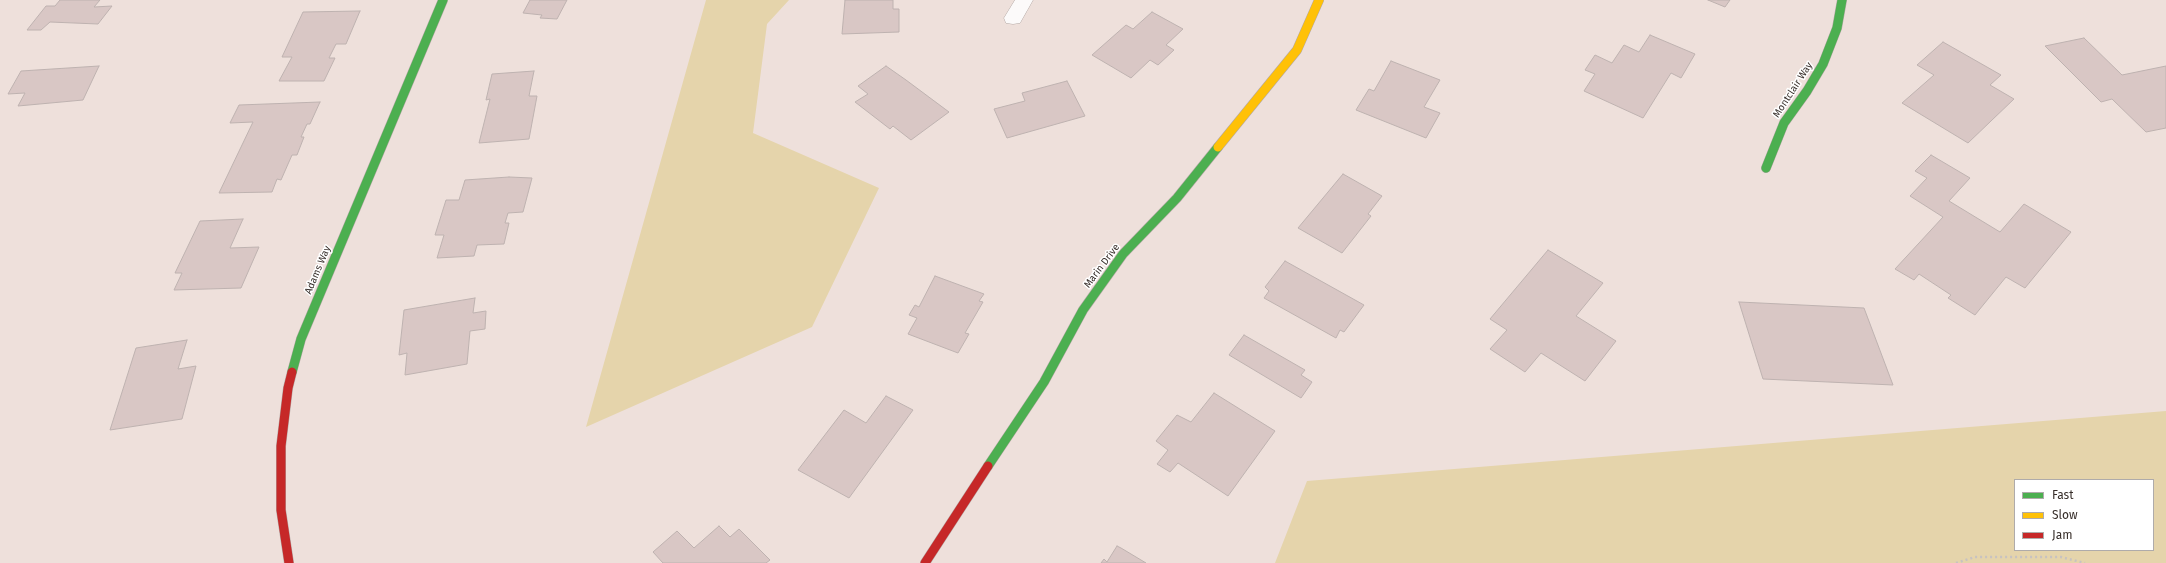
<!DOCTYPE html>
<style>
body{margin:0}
#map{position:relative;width:2166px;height:563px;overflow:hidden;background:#eee0db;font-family:"Fira Sans",sans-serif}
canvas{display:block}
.legend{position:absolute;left:2014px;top:479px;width:140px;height:72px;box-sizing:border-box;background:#fff;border:1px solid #afabaa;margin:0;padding:5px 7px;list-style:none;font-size:12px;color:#372e2a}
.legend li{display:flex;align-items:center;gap:8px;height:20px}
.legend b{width:20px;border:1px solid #afabaa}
</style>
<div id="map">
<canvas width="2166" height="563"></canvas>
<ul class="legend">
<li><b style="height:5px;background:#4caf50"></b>Fast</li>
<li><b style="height:5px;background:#ffc107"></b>Slow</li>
<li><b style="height:5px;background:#c62828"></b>Jam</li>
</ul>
</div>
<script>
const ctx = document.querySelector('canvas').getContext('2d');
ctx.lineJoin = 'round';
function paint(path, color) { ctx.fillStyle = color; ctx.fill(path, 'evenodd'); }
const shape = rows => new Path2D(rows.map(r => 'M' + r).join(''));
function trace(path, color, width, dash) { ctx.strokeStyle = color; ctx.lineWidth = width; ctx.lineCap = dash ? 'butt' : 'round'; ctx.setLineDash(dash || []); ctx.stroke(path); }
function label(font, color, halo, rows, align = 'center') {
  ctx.font = font + ' "Fira Sans",sans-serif'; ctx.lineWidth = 3; ctx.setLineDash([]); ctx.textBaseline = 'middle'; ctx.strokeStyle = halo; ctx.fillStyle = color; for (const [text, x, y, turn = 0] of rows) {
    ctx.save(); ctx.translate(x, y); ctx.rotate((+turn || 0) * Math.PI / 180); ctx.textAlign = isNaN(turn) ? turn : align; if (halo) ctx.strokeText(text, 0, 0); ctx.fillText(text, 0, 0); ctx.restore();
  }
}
paint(shape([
 [706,0,789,0,767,24,753,133,879,188,812,327,586,427],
 [2166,411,2166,563,1275,563,1307,481],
 [2015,480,2153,480,2153,550,2015,550]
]), '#e5d4ab');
const building = shape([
 [60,0,100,0,94,7,112,6,98,24,50,22,41,30,27,30,46,6,55,6,60,0],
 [530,0,567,0,557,19,540,18,542,15,523,13,530,0],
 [845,0,893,0,893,9,899,9,899,32,842,34,845,0],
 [1708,0,1730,0,1725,7,1708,0],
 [360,11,346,44,336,44,329,58,335,58,324,81,279,81,292,57,282,57,303,12,360,11],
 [1152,12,1183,29,1166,45,1174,50,1158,65,1150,60,1131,78,1092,55,1126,25,1133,29,1152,12],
 [1650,35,1695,54,1681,78,1671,73,1643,118,1584,91,1595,74,1585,70,1595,55,1612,63,1624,45,1639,52,1650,35],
 [2084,38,2122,75,2166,66,2166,128,2146,132,2112,99,2101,102,2045,46,2084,38],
 [1943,42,2001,75,1990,85,2014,99,1968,143,1902,103,1934,75,1917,65,1943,42],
 [1391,61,1440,80,1424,107,1440,113,1426,138,1356,110,1369,89,1374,91,1391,61],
 [99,66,83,100,18,106,25,93,8,94,21,71,99,66],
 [886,66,906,80,949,112,911,140,893,126,890,129,855,102,868,94,858,86,886,66],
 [534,71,529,96,537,96,529,139,479,143,490,99,486,100,492,74,534,71],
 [1067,81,1085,116,1007,138,994,109,1025,101,1022,93,1067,81],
 [320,102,310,124,307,124,301,137,304,137,297,155,292,155,281,180,277,179,272,192,219,193,253,122,230,123,239,105,320,102],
 [1931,155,1970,178,1949,201,2000,232,2024,204,2071,232,2025,288,2006,277,1975,315,1948,298,1951,295,1919,274,1914,280,1895,269,1943,217,1910,196,1927,178,1915,171,1931,155],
 [1343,174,1382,196,1368,214,1371,216,1342,253,1298,228,1343,174],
 [509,177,532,178,523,212,508,213,505,223,509,223,504,244,477,245,474,256,437,258,444,235,435,235,446,200,459,200,465,180,509,177],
 [243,219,230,248,259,247,241,288,174,290,182,273,175,273,200,221,243,219],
 [1548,250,1603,283,1576,316,1616,341,1585,381,1541,353,1525,372,1490,349,1507,330,1490,319,1548,250],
 [1285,261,1364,305,1344,332,1340,330,1336,338,1264,298,1269,291,1265,287,1285,261],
 [935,276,984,294,979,301,983,302,965,333,969,334,958,353,908,334,917,318,909,315,915,305,919,307,935,276],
 [475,298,473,313,486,311,485,329,470,331,467,364,405,375,407,353,399,355,404,310,475,298],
 [1739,302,1864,308,1893,385,1763,379,1739,302],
 [1244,335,1305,370,1301,375,1312,382,1301,398,1229,355,1244,335],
 [187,340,178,369,196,366,182,419,110,430,136,348,187,340],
 [1214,393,1275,431,1228,496,1178,463,1170,472,1157,464,1168,450,1156,441,1177,415,1191,422,1214,393],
 [886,396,913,410,849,498,798,470,844,410,866,423,886,396],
 [719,526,730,537,739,529,770,560,766,563,663,563,653,552,677,531,694,548,719,526],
 [1117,546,1121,548,1146,563,1101,563,1104,559,1107,562,1117,546]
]);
paint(building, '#d9c7c5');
trace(building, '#beb2b0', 1);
const street = shape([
 [1015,0,1033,0,1020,23,1013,24,1006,23,1004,18,1015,0]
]);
const fast = shape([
 [1766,168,1784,123,1807,91,1823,64,1837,28,1842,0],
 [292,372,301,339,443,0],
 [988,466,1044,382,1083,310,1123,254,1177,198,1218,147]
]);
const slow = shape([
 [1218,147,1297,50,1319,0]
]);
const jam = shape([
 [289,563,281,510,281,446,288,388,292,372],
 [925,563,988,466]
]);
trace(street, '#b3a8a5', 1);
trace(fast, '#b3a8a5', 10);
trace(slow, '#b3a8a5', 10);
trace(jam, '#b3a8a5', 10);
trace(shape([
 [1956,563,1975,557,2061,557,2085,563]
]), '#c7c2c1', 2.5, [2, 3]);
paint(street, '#fcfafa');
trace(fast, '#4caf50', 9);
trace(slow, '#ffc107', 9);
trace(jam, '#c62828', 9);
label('10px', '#372e2a', '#fff', [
 ["Montclair Way",1793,90,-57],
 ["Marin Drive",1102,266,-53],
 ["Adams Way",318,270,-67]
]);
</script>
